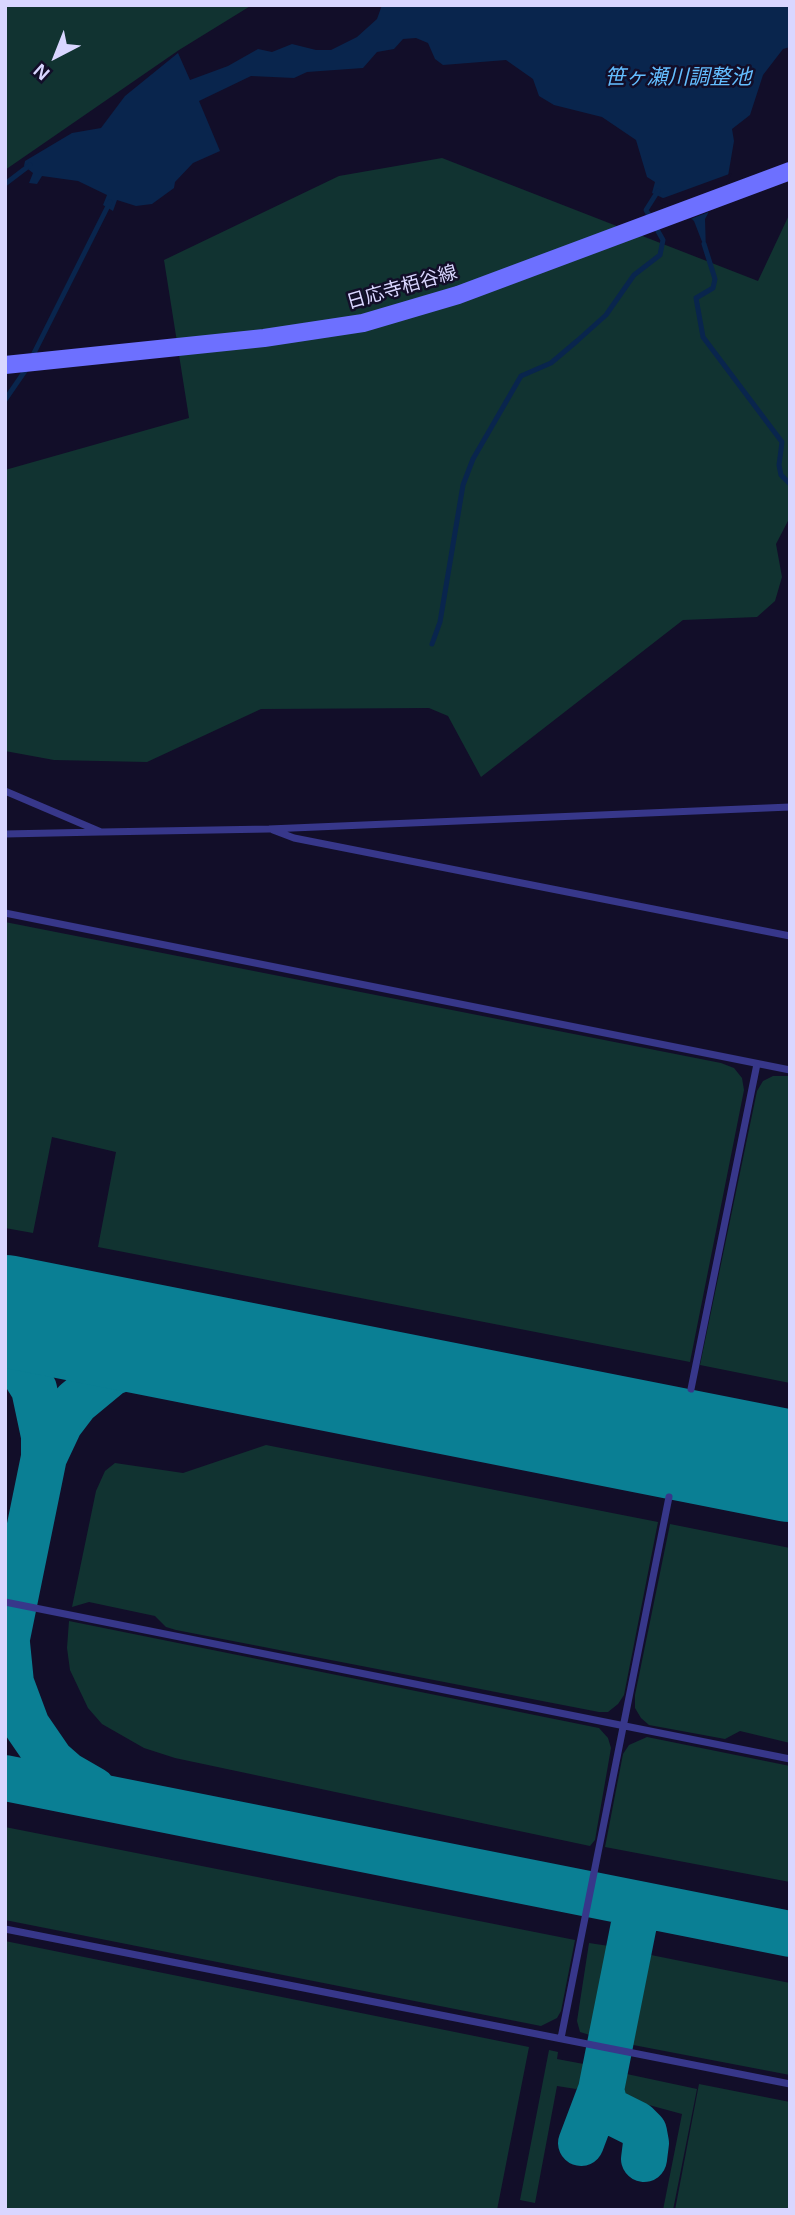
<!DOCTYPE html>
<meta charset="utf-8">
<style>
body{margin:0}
#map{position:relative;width:795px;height:2215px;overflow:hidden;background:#120e29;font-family:Helvetica,sans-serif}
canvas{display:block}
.frame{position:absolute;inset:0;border:7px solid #d9d6ff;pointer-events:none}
.north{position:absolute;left:21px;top:21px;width:70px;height:70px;-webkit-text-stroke:5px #120e29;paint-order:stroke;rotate:222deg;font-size:19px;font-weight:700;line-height:28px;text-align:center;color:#d9d6ff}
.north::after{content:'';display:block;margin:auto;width:24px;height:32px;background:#d9d6ff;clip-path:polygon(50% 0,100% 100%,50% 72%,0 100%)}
</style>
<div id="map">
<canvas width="795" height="2215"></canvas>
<div class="frame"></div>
<div class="north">N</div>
</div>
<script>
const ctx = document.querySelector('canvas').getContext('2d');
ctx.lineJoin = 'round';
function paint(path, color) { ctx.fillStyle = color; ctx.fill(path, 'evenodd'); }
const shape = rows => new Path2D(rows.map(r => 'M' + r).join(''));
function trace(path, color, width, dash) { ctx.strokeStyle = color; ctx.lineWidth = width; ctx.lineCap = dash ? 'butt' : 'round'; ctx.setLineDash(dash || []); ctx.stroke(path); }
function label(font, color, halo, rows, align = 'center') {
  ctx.font = font + ' Helvetica,"Noto Sans JP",sans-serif'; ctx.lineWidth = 5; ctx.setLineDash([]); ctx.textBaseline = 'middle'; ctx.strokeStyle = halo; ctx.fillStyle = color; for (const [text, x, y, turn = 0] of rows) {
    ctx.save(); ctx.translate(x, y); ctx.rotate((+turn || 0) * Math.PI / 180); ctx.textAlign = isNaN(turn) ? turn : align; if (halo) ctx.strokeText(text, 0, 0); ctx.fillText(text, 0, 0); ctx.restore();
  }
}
paint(shape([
 [5,5,252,5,179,50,5,170],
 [442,158,758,281,790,213,790,517,776,544,782,577,775,601,757,617,683,620,481,777,448,716,429,708,261,709,147,762,54,760,5,751,5,470,189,418,164,260,339,176],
 [5,922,721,1063,734,1068,742,1078,744,1090,690,1362,98,1247,116,1152,52,1137,33,1233,5,1228],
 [773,1076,790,1076,790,1383,700,1365,757,1091,763,1081],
 [266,1445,658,1522,624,1695,618,1704,608,1712,599,1712,176,1630,166,1627,155,1616,89,1602,72,1607,96,1491,105,1471,115,1463,183,1473],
 [670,1524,790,1548,790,1743,740,1731,725,1739,649,1725,641,1718,635,1708,635,1695],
 [69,1621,599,1728,608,1738,611,1748,595,1840,590,1846,175,1758,144,1748,102,1724,88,1708,70,1670,67,1648],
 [647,1737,790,1766,790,1882,605,1847,623,1754,629,1745],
 [5,1827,575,1940,561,2011,557,2018,541,2026,5,1920],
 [5,1941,529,2047,497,2210,5,2210],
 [589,1943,609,1946,593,2036,580,2032,577,2021],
 [646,1954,790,1983,790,2075,628,2044],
 [549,2050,558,2052,557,2059,589,2065,582,2086,576,2089,557,2086,535,2203,520,2200],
 [622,2073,697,2089,673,2210,663,2210,682,2114,623,2098],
 [699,2084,790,2102,790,2210,675,2210]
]), '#113331');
paint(shape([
 [382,5,790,5,790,47,783,49,763,75,750,115,732,129,734,141,728,176,705,219,706,252,694,221,676,204,652,193,655,182,647,177,636,140,602,117,554,105,539,96,533,79,506,60,443,65,435,59,428,43,416,38,403,39,394,49,377,52,363,68,307,72,294,78,251,76,199,101,220,151,193,163,175,182,174,188,152,204,136,206,117,200,113,211,103,205,107,195,78,181,42,176,37,184,29,183,33,173,24,166,25,161,72,133,101,128,125,96,178,53,190,80,228,66,258,49,272,52,292,44,316,50,331,50,357,37,377,19]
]), '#09254d');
paint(shape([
 [732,173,714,210,688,220,674,207,658,200]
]), '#120e29');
trace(shape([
 [5,184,30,165],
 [704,244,715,279,713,288,696,298,703,337,782,442,779,465,781,475,790,484],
 [31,359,110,202],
 [5,400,27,368],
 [432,644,440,622,463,485,473,459,521,376,551,363,577,341,606,315,634,275,660,255,663,240,646,210,658,191]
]), '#09254d', 5);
trace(shape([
 [5,1342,34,1389,44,1436,44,1457,5,1648],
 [44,1457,60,1423,76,1402,111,1373,163,1353,233,1356],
 [7,1643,11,1683,27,1726,51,1761,67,1775,93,1790],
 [5,1778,790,1934],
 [638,1904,601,2090,606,2109,636,2124,644,2132,646,2143,644,2159],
 [581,2143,601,2090]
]), '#0a7f94', 46);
trace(shape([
 [5,1311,790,1466]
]), '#0a7f94', 112);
trace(shape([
 [5,791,101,832,269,829,790,807],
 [273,830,294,838,790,936],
 [5,834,100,832],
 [5,913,790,1070],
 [691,1389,757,1064],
 [5,1602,790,1759],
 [5,1929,790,2084],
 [561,2038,669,1497]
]), '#37378a', 7);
trace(shape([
 [5,365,264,338,363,323,458,295,790,171]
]), '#6d70ff', 18);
label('19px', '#d9d6ff', '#120e29', [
 ["日応寺栢谷線",402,288,-16]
]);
label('italic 21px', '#64beff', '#120e29', [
 ["笹ヶ瀬川調整池",678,78]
]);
</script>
